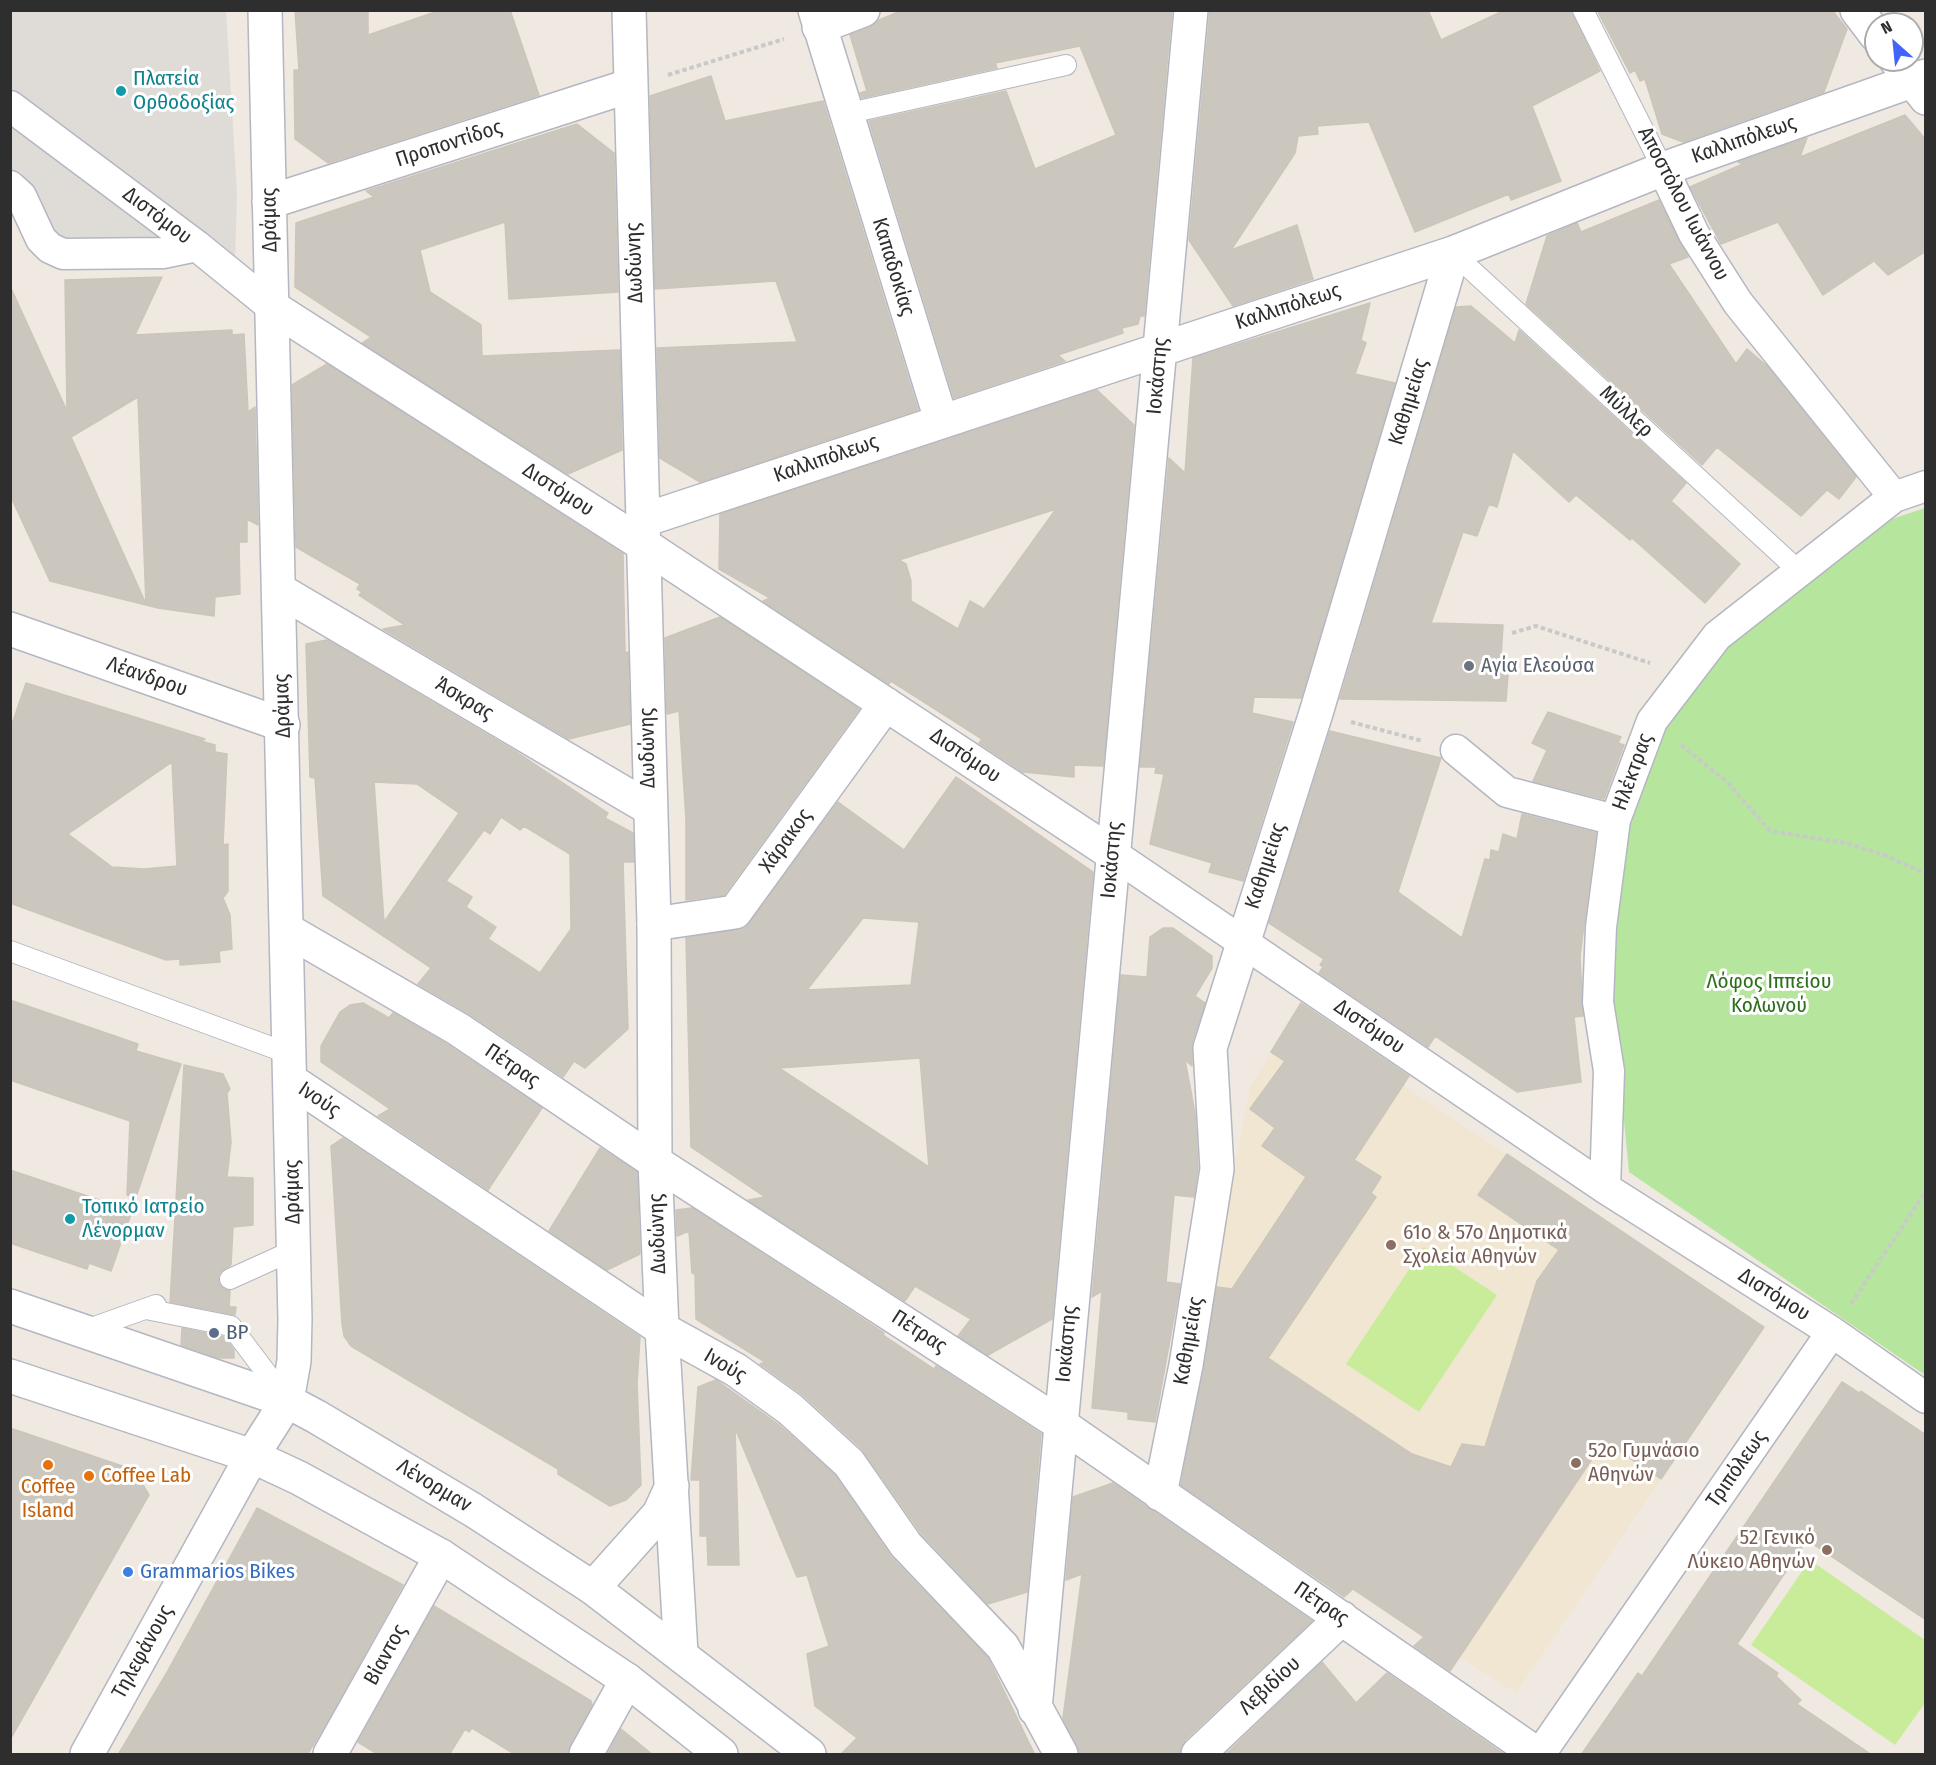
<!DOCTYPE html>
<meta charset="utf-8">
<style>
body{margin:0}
#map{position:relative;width:1936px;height:1765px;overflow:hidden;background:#efe9e1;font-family:"Fira Sans Condensed",sans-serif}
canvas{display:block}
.frame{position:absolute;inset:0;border:12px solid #2e2e2e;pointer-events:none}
.north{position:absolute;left:1864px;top:12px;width:60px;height:60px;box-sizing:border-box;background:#fff;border:2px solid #ababab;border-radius:50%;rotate:333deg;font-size:16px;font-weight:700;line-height:24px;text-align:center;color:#2e2e2e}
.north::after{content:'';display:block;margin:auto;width:21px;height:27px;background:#4264fb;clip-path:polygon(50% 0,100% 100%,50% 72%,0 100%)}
</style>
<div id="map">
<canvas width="1936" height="1765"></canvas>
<div class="frame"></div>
<div class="north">N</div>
</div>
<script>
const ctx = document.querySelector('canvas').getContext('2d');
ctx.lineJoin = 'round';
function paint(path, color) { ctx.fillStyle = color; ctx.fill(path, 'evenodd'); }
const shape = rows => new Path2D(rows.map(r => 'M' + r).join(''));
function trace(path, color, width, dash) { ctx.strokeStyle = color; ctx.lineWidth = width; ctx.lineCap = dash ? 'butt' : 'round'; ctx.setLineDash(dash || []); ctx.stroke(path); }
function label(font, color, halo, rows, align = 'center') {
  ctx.font = font + ' "Fira Sans Condensed",sans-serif'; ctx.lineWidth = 6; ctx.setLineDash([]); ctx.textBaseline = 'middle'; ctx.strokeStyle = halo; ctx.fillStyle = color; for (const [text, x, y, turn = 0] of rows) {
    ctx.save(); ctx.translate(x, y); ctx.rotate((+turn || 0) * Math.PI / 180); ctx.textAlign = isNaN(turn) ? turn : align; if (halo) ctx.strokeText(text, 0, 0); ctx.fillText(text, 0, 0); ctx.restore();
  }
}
paint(shape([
 [1295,1013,1764,1327,1516,1693,1400,1618,1276,1428,1307,1384,1204,1331,1250,1087]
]), '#f0e6d1');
paint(shape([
 [1925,508,1925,1375,1629,1172,1612,996,1626,822,1659,738,1726,643,1892,519]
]), '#b6e59e');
paint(shape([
 [1424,1247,1497,1295,1419,1412,1346,1364],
 [1810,1560,1925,1640,1925,1703,1895,1745,1751,1645]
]), '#c9ec9a');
paint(shape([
 [10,11,226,11,237,194,235,262,187,246,61,239,53,236,21,172,11,174]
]), '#dfdcd8');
const building = shape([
 [295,10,368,10,368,35,441,10,510,10,539,95,328,163,295,139,294,70,299,70,295,10],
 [903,10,1172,10,1144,316,1140,316,1138,324,1122,328,1123,333,1058,355,1065,361,954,398,869,121,1006,91,1035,169,1116,135,1080,46,995,63,997,68,862,98,860,93,867,91,850,35,870,27,879,20,903,10],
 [1210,10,1428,10,1441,40,1505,10,1571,10,1600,71,1532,106,1561,181,1511,200,1509,194,1415,232,1369,122,1317,126,1318,134,1298,136,1295,153,1231,250,1297,225,1313,279,1233,306,1189,240,1210,10],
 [1597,10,1832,10,1847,29,1824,92,1683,142,1662,134,1645,79,1640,81,1635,70,1630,73,1597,10],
 [711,76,725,121,823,101,918,410,700,482,660,458,657,348,797,342,776,281,655,289,650,96,711,76],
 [1905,115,1926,140,1926,251,1888,275,1874,261,1823,295,1778,222,1721,244,1690,187,1743,164,1738,162,1807,138,1800,157,1905,115],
 [577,124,614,153,618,292,509,299,505,222,420,250,430,292,481,325,482,356,620,350,622,450,568,474,362,343,371,337,295,287,296,223,374,197,366,191,577,124],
 [1659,200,1688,257,1669,264,1736,364,1747,349,1767,366,1856,477,1839,499,1827,490,1801,516,1717,447,1702,465,1526,304,1547,236,1577,223,1581,232,1659,200],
 [162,277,135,335,232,330,232,335,244,334,248,412,255,407,258,525,247,519,247,542,239,542,240,594,215,597,214,616,158,608,50,581,10,495,10,286,67,411,65,280,162,277],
 [138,397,146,604,71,437,138,397],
 [1370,303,1361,340,1366,343,1355,374,1395,383,1301,698,1254,697,1252,713,1293,722,1243,881,1209,872,1212,863,1150,844,1164,774,1155,773,1156,767,1140,767,1169,458,1185,473,1193,358,1370,303],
 [1471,306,1515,343,1519,330,1686,483,1671,501,1740,564,1705,603,1632,538,1630,540,1576,495,1569,502,1513,451,1497,507,1489,504,1477,536,1463,532,1431,623,1503,625,1501,656,1509,662,1506,701,1340,699,1456,307,1471,306],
 [327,364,623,554,625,653,628,652,630,724,569,739,383,629,405,625,359,595,362,592,357,589,360,584,296,547,292,385,327,364],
 [1097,390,1134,425,1103,766,1074,765,1074,777,1023,772,979,743,982,739,891,681,889,684,763,601,770,598,719,569,720,514,1097,390],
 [1056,509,984,609,970,601,958,629,911,601,911,581,906,564,899,560,1056,509],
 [720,617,859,709,724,895,686,900,686,820,679,711,667,714,665,638,720,617],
 [327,640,518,753,608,813,605,818,633,833,634,862,623,862,628,1029,585,1068,574,1061,563,1077,468,1013,418,984,431,968,323,896,315,778,310,777,306,644,327,640],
 [374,782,417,784,459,813,384,922,374,782],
 [501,817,520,830,524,826,570,854,571,929,540,973,488,939,496,927,466,907,472,897,446,881,484,830,490,834,501,817],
 [26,683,205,739,201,741,215,745,215,752,227,754,223,845,228,844,228,891,223,898,230,915,232,949,219,951,220,962,180,965,180,959,166,960,10,903,10,730,26,683],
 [172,762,177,866,144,869,112,867,68,834,172,762],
 [1548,712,1621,737,1618,743,1624,745,1604,799,1533,781,1547,750,1532,743,1548,712],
 [1330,731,1441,758,1398,892,1462,938,1485,859,1490,860,1491,850,1499,852,1503,834,1517,839,1522,814,1596,833,1580,956,1583,1016,1574,1017,1581,1082,1517,1092,1435,1036,1428,1047,1319,973,1323,967,1320,965,1324,959,1269,923,1330,731],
 [956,777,1093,872,1052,1319,988,1355,958,1336,971,1319,915,1286,905,1301,748,1200,765,1197,691,1147,686,938,745,928,838,802,904,850,956,777],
 [863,918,919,922,911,985,807,990,863,918],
 [920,1058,929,1167,779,1068,920,1058],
 [1163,928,1173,928,1212,956,1212,968,1195,996,1205,1003,1192,1043,1192,1066,1185,1060,1195,1113,1198,1168,1194,1197,1174,1195,1166,1282,1180,1284,1155,1422,1128,1419,1128,1412,1092,1408,1102,1291,1092,1297,1121,975,1147,977,1150,937,1163,928],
 [10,1000,138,1044,136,1051,181,1064,136,1197,127,1195,130,1121,10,1080,10,1000],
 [363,1003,389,1018,393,1013,448,1045,542,1108,488,1190,378,1116,390,1109,321,1062,321,1046,340,1012,350,1005,363,1003],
 [1301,1003,1409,1076,1354,1160,1381,1177,1371,1193,1376,1197,1268,1358,1412,1454,1451,1467,1462,1444,1485,1447,1537,1281,1559,1250,1478,1195,1507,1154,1764,1327,1661,1479,1604,1441,1450,1671,1414,1646,1424,1637,1353,1589,1344,1597,1181,1485,1217,1287,1232,1289,1306,1177,1262,1146,1275,1128,1250,1109,1285,1061,1271,1052,1301,1003],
 [184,1065,223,1074,230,1089,227,1093,231,1142,227,1177,253,1178,253,1225,233,1227,231,1265,221,1272,218,1277,223,1288,230,1291,229,1307,236,1307,235,1315,170,1302,184,1065],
 [343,1138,640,1337,637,1383,641,1485,626,1500,610,1506,558,1474,558,1469,351,1346,344,1336,342,1324,331,1146,343,1138],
 [600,1148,637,1172,640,1254,607,1270,549,1231,600,1148],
 [10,1170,132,1211,111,1271,89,1263,87,1269,10,1243,10,1170],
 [692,1208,884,1333,883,1335,934,1369,936,1366,1041,1434,1027,1592,988,1604,921,1533,862,1449,803,1395,760,1364,765,1362,696,1319,695,1274,692,1273,689,1231,677,1236,676,1210,692,1208],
 [182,1328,224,1337,234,1350,234,1358,219,1358,181,1345,182,1328],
 [716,1380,778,1424,835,1475,892,1558,988,1658,1035,1755,840,1755,857,1738,815,1706,807,1654,829,1646,807,1575,797,1577,735,1428,739,1565,708,1565,707,1536,700,1536,700,1480,691,1480,698,1387,716,1380],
 [1842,1382,1859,1393,1861,1391,1926,1435,1926,1620,1807,1540,1737,1644,1778,1673,1776,1676,1801,1700,1797,1704,1872,1755,1581,1755,1638,1673,1642,1676,1842,1382],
 [10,1428,134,1470,149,1495,10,1740,10,1428],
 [1113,1483,1312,1621,1185,1740,1180,1755,1080,1755,1063,1718,1082,1574,1066,1580,1073,1497,1113,1483],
 [257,1508,403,1585,327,1722,307,1755,118,1755,166,1674,257,1508],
 [434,1606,591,1701,592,1705,570,1745,567,1755,516,1755,472,1728,469,1732,465,1729,449,1755,379,1755,358,1742,434,1606],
 [1322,1662,1356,1703,1387,1673,1505,1755,1225,1755,1322,1662],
 [621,1729,653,1755,607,1755,621,1729]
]);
paint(building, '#cbc7bf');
trace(building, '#cbc5ba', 1.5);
const service = shape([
 [1583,10,1663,169],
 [845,114,1066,65],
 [1453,253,1799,571],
 [10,951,290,1054],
 [230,1279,294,1250],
 [146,1309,231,1326,286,1399],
 [83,1331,156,1305]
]);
const pedestrian = shape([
 [10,106,197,246,272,307],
 [1663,169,1694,234,1738,303,1894,497],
 [10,186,21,196,41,239,50,248,63,254,163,253,197,246],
 [1456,750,1507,792,1615,820],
 [1113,854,1605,1188,1832,1332,1926,1398],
 [1605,1188,1609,1071,1598,1002,1601,927,1615,820,1652,721,1717,636,1894,497,1926,486],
 [1540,1754,1832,1332]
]);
const minor = shape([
 [815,10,941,420],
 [819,27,863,10],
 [269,202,629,86],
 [272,307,644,545,1113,854],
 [644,520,1453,253,1663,169,1926,76],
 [279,590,649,808],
 [10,629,283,725],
 [654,924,735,912,886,704],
 [287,930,458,1029,655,1162,1059,1423,1537,1754],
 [290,1080,662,1329,736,1370,790,1409,849,1463,906,1545,1003,1647,1061,1754],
 [1160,1494,1186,1365,1217,1169,1210,1048,1316,713,1453,253],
 [1035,1709,1191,10],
 [87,1754,252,1456],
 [330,1754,441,1556],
 [586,1754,627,1680],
 [1198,1754,1342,1618]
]);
const tertiary = shape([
 [629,10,654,924,655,1162,662,1329,681,1654],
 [1857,10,1876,35],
 [1896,60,1926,98],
 [252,1456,287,1401,294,1361,295,1319,265,10],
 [593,1588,659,1514,672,1486]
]);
const secondary = shape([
 [10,1306,287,1401,317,1417,473,1510,593,1588,809,1754],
 [10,1376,252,1456,299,1478,441,1556,627,1680,721,1754]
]);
trace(service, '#b4b7c1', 22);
trace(pedestrian, '#b4b7c1', 33);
trace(minor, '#b4b7c1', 36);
trace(tertiary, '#b4b7c1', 36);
trace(secondary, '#b4b7c1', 36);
trace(shape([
 [668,75,784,39],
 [1512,633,1536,626,1650,663],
 [1351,722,1423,741],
 [1681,745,1727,782,1770,831,1846,843,1884,855,1926,874],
 [1851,1304,1926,1191]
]), '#c9c9c9', 4, [4.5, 3]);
trace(service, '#fff', 20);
trace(pedestrian, '#fff', 30);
trace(minor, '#fff', 33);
trace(tertiary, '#fff', 33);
trace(secondary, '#fff', 33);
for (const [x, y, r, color] of [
 [121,91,6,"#0f9aa8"],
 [1469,666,6,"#6b7280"],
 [70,1219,6,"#0f9aa8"],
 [1391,1245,6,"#8d6e63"],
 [214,1333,6,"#5c6f8a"],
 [1576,1463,6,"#8d6e63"],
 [48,1465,6,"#e8710a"],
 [89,1476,6,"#e8710a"],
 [1827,1550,6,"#8d6e63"],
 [128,1572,6,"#3f7fe0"]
]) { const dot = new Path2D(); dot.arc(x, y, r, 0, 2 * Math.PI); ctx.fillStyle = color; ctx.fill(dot); trace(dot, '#fff', 2); }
label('21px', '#0d838f', '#fff', [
 ["Πλατεία",133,79],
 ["Ορθοδοξίας",133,103],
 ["Τοπικό Ιατρείο",82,1207],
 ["Λένορμαν",82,1231]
], 'left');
label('21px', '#2e2e2e', '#fff', [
 ["Καλλιπόλεως",1744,140,-19],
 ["Προποντίδος",449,144,-18],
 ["Αποστόλου Ιωάννου",1683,204,62],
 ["Διστόμου",157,216,37],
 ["Δράμας",270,220,-91],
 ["Δωδώνης",635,263,-92],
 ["Καπαδοκίας",893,267,73],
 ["Καλλιπόλεως",1288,307,-18],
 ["Ιοκάστης",1158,376,-85],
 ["Καθημείας",1409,402,-73],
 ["Μύλλερ",1626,412,43],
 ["Καλλιπόλεως",826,459,-19],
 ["Διστόμου",558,490,33],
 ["Λέανδρου",147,677,19],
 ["Άσκρας",464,699,31],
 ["Δράμας",283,706,-92],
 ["Δωδώνης",648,748,-91],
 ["Διστόμου",965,756,34],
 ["Ηλέκτρας",1633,772,-70],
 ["Χάρακος",786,841,-54],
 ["Ιοκάστης",1112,860,-85],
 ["Καθημείας",1266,866,-72],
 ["Διστόμου",1369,1027,34],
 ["Πέτρας",512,1066,34],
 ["Ινούς",319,1100,34],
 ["Δράμας",293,1192,-91],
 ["Δωδώνης",658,1234,-92],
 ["Διστόμου",1774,1295,32],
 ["Πέτρας",919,1332,33],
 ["Καθημείας",1189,1341,-80],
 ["Ιοκάστης",1067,1344,-85],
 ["Ινούς",725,1366,31],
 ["Τριπόλεως",1737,1469,-55],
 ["Λένορμαν",434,1486,31],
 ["Πέτρας",1321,1604,34],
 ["Τηλεφάνους",143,1652,-61],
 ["Βίαντος",386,1655,-61],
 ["Λεβιδίου",1270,1686,-43]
]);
label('21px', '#5b616d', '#fff', [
 ["Αγία Ελεούσα",1481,666]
], 'left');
label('21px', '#2c6e1b', '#fff', [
 ["Λόφος Ιππείου",1769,982],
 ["Κολωνού",1769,1006]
]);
label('21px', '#785e54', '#fff', [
 ["61ο & 57ο Δημοτικά",1403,1233],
 ["Σχολεία Αθηνών",1403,1257],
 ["52ο Γυμνάσιο",1588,1451],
 ["Αθηνών",1588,1475],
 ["52 Γενικό",1815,1538,"right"],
 ["Λύκειο Αθηνών",1815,1562,"right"]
], 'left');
label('21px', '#4e5e75', '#fff', [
 ["BP",226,1333]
], 'left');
label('21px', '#c56008', '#fff', [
 ["Coffee Lab",101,1476],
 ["Coffee",48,1487,"center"],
 ["Island",48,1511,"center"]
], 'left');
label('21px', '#366cbe', '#fff', [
 ["Grammarios Bikes",140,1572]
], 'left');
</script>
